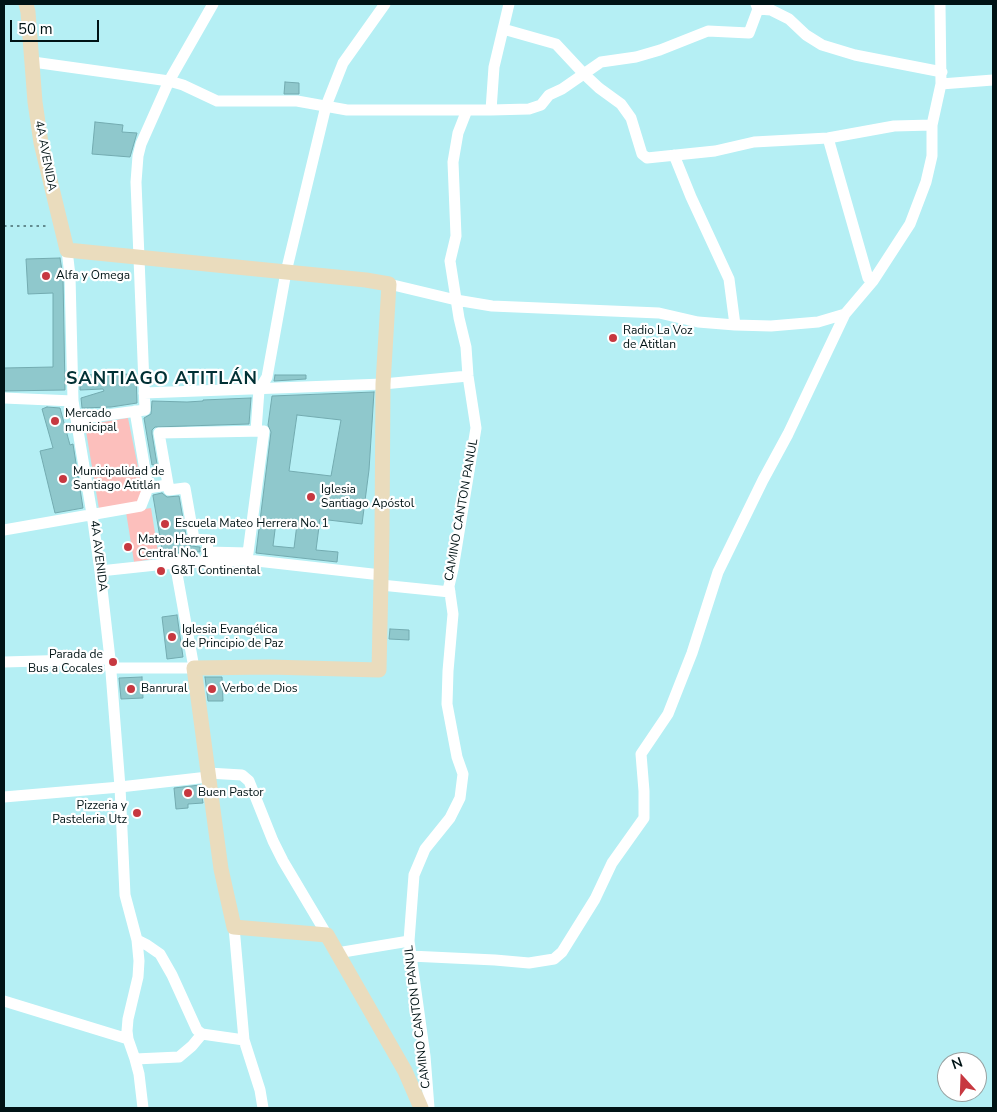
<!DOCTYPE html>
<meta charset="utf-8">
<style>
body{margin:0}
#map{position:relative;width:997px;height:1112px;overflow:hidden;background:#b5eff4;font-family:"Nunito Sans",sans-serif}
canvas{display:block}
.frame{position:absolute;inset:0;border:5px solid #001315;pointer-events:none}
.north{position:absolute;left:937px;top:1052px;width:50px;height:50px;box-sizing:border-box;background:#fff;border:1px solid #99a1a1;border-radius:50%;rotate:340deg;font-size:14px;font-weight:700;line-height:20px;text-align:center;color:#001315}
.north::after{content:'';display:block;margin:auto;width:18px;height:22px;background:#c73840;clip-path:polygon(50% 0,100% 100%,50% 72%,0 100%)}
.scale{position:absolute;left:10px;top:20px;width:89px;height:22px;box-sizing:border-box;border:2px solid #001315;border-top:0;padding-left:6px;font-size:15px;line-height:18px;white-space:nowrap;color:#001315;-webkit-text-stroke:4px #fff;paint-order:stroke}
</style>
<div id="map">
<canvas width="997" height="1112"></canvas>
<div class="frame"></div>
<div class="north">N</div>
<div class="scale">50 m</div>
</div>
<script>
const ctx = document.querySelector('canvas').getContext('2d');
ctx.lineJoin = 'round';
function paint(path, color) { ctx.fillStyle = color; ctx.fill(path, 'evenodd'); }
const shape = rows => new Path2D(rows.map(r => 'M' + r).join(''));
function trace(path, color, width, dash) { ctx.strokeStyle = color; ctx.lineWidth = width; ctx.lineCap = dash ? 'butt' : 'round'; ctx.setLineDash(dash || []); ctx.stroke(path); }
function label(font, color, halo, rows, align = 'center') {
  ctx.font = font + ' "Nunito Sans",sans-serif'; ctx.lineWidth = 4.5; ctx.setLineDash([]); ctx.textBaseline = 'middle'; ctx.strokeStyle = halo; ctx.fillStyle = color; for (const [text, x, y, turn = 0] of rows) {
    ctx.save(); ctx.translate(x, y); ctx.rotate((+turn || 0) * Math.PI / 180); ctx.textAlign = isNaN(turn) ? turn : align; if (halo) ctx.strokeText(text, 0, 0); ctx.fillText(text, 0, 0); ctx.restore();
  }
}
paint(shape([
 [128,418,143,492,137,502,99,509,85,425],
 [151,508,159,558,134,562,126,512]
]), '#fcbfbc');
const building = shape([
 [285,82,299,83,299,94,284,94,285,82],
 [95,122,123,125,122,132,137,133,130,157,92,154,95,122],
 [60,258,63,277,65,390,4,391,4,368,53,367,53,293,28,294,26,259,60,258],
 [136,374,137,403,111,407,82,408,81,398,104,391,103,389,80,390,80,375,136,374],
 [275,375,306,375,306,379,274,381,275,375],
 [374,392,369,470,362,524,320,519,316,550,338,552,337,562,256,553,271,432,268,425,272,396,374,392],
 [297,415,341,420,331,476,289,471,297,415],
 [276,522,297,524,294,548,273,546,276,522],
 [251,398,249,424,155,427,152,430,152,434,157,464,152,465,144,418,151,414,152,401,187,402,203,401,203,400,251,398],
 [47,407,60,408,70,445,73,444,83,508,55,513,40,451,53,448,42,409,47,407],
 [162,493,167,497,179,496,187,541,191,546,200,547,200,552,192,551,163,555,153,496,153,495,162,493],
 [177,615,183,657,167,659,162,617,177,615],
 [390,629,409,630,409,640,389,639,390,629],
 [142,677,143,698,121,699,119,678,142,677],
 [205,677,222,677,223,701,208,701,205,677],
 [200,785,203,803,188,804,188,808,176,809,174,788,200,785]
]);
paint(building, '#8fc8cc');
trace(building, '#73abb0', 1);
trace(shape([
 [4,226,46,226]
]), '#638b8f', 2, [2.5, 4]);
trace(shape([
 [758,9,771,10,789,19,806,35,822,45,855,55,942,72],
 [503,29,556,44,584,74,599,88,621,104,631,118,642,154,647,158,715,151,754,142,828,138,894,126,932,125],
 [33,62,169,81,183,85,217,101,297,101,347,110,491,110,529,109,541,105,549,95,562,89,601,62,636,57,660,50,708,31,749,33,758,9,756,4],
 [941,84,993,80],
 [491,110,494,67,509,4],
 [828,138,868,278,873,281],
 [674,155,691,197,729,279,735,325],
 [67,250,70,276,73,401,92,514,100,571,110,659,120,787,125,895,137,940,139,961,138,977,128,1019,127,1031,128,1039,135,1059,139,1074,143,1108],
 [389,284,456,300,492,306,659,313,698,322,735,325,771,326,818,322,845,314],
 [144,393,383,384,468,376],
 [4,398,73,401],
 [135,411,148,488],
 [76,419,145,410,136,182,138,156,141,144,169,81,213,4],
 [256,431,259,390,267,377,286,272,326,106,343,63,385,4],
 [264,431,248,553,207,552,208,540,194,539,185,488,169,490,159,433,264,431],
 [4,530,141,506,148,488,167,485],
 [100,571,175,563,248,560,381,575],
 [381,585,450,592],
 [4,662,110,659],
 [110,668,194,668,175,563],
 [208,773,242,775,249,781,273,841,283,861,327,935],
 [4,797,120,787,208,777],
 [234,927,244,1040,260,1090,263,1108],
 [137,940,147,945,160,954,172,975,197,1030,202,1034,244,1040],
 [337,953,409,941],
 [410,956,495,960,529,963,554,959,562,952,595,899,612,863,644,818,644,791,641,754,668,714,692,653,718,572,763,480,788,434,845,314,873,281,910,224,926,182,932,156,932,125,941,84,940,4],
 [4,1001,128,1039],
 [135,1059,179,1057,192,1046,202,1034],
 [429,1108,425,1056,409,941,414,875,425,849,450,818,460,798,463,774,457,757,447,704,448,671,453,614,449,586,453,569,476,428,468,376,466,347,459,318,450,261,456,236,453,162,458,133,467,110]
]), '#fff', 11);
trace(shape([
 [26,4,28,12,35,102,41,143,67,250,366,280,389,284,383,384,382,534,379,670,269,667,194,668,221,869,234,927,327,935,405,1071,421,1108]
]), '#eadcbd', 15);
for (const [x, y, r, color] of [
 [46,276,5,"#c73840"],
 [613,338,5,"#c73840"],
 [55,421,5,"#c73840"],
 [63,479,5,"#c73840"],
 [311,497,5,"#c73840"],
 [165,524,5,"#c73840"],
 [128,547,5,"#c73840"],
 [161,571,5,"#c73840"],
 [172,637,5,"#c73840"],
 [113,662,5,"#c73840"],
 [131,689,5,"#c73840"],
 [212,689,5,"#c73840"],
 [188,793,5,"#c73840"],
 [137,813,5,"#c73840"]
]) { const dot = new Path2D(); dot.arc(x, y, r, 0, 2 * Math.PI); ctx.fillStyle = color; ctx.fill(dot); trace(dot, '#fff', 2); }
label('12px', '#001315', '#fff', [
 ["4A AVENIDA",45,156,79],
 ["CAMINO CANTON PANUL",462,510,-80],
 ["4A AVENIDA",98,556,83],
 ["CAMINO CANTON PANUL",418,1017,-97]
]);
label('12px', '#001315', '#fff', [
 ["Alfa y Omega",56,276],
 ["Radio La Voz",623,331],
 ["de Atitlan",623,345],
 ["Mercado",65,414],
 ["municipal",65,428],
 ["Municipalidad de",73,472],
 ["Santiago Atitlán",73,486],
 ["Iglesia",321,490],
 ["Santiago Apóstol",321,504],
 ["Escuela Mateo Herrera No. 1",175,524],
 ["Mateo Herrera",138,540],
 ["Central No. 1",138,554],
 ["G&T Continental",171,571],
 ["Iglesia Evangélica",182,630],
 ["de Principio de Paz",182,644],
 ["Parada de",103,655,"right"],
 ["Bus a Cocales",103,669,"right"],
 ["Banrural",141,689],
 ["Verbo de Dios",222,689],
 ["Buen Pastor",198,793],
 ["Pizzeria y",127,806,"right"],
 ["Pasteleria Utz",127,820,"right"]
], 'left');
ctx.letterSpacing = '1px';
label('bold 18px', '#013034', '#fff', [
 ["SANTIAGO ATITLÁN",162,380]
]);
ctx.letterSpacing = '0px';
</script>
